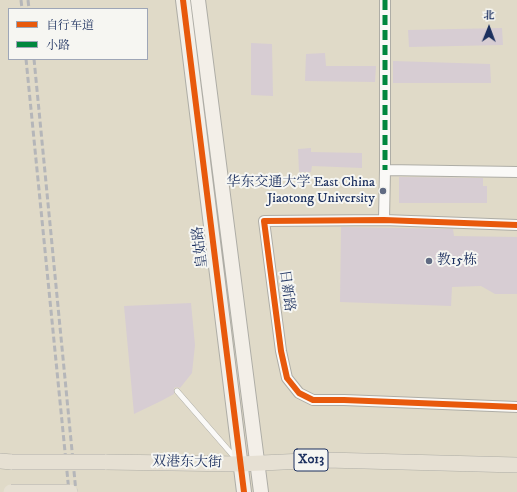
<!DOCTYPE html>
<meta charset="utf-8">
<style>
body{margin:0}
#map{position:relative;width:517px;height:492px;overflow:hidden;background:#e0dac8;font-family:"IM FELL DW Pica","Noto Serif SC",serif}
canvas{display:block}
.legend{position:absolute;left:8px;top:8px;width:140px;height:52px;box-sizing:border-box;background:#f6f6f2;border:1px solid #9ea6b7;margin:0;padding:5px 7px;list-style:none;font-size:12px;color:#1b2f5e}
.legend li{display:flex;align-items:center;gap:8px;height:20px}
.legend b{width:20px;border:1px solid #9ea6b7}
.north{position:absolute;left:469px;top:8px;width:40px;height:40px;-webkit-text-stroke:3px #f6f6f2;paint-order:stroke;rotate:1deg;font-size:11px;font-weight:700;line-height:16px;text-align:center;color:#1b2f5e}
.north::after{content:'';display:block;margin:auto;width:14px;height:18px;background:#1b2f5e;clip-path:polygon(50% 0,100% 100%,50% 72%,0 100%)}
</style>
<div id="map">
<canvas width="517" height="492"></canvas>
<ul class="legend">
<li><b style="height:5px;background:#e8590c"></b>自行车道</li>
<li><b style="height:5px;background:#00873e"></b>小路</li>
</ul>
<div class="north">北</div>
</div>
<script>
const ctx = document.querySelector('canvas').getContext('2d');
ctx.lineJoin = 'round';
function paint(path, color) { ctx.fillStyle = color; ctx.fill(path, 'evenodd'); }
const shape = rows => new Path2D(rows.map(r => 'M' + r).join(''));
function trace(path, color, width, dash) { ctx.strokeStyle = color; ctx.lineWidth = width; ctx.lineCap = dash ? 'butt' : 'round'; ctx.setLineDash(dash || []); ctx.stroke(path); }
function label(font, color, halo, rows, align = 'center') {
  ctx.font = font + ' "IM FELL DW Pica","Noto Serif SC",serif'; ctx.lineWidth = 4; ctx.setLineDash([]); ctx.textBaseline = 'middle'; ctx.strokeStyle = halo; ctx.fillStyle = color; for (const [text, x, y, turn = 0] of rows) {
    ctx.save(); ctx.translate(x, y); ctx.rotate((+turn || 0) * Math.PI / 180); ctx.textAlign = isNaN(turn) ? turn : align; if (halo) ctx.strokeText(text, 0, 0); ctx.fillText(text, 0, 0); ctx.restore();
  }
}
paint(shape([
 [502,28,503,45,409,47,408,30],
 [251,43,272,44,273,96,251,95],
 [325,53,326,66,376,66,375,82,305,81,306,54],
 [393,61,490,64,491,83,393,83],
 [311,148,311,152,362,153,362,168,312,166,311,172,299,172,298,149],
 [399,177,483,178,483,186,487,186,487,203,399,203],
 [341,227,453,229,454,236,517,237,517,294,495,294,481,286,452,287,451,306,340,302],
 [191,303,195,345,192,373,180,388,177,387,174,388,174,394,161,401,134,414,124,306]
]), '#d7cdd3');
const lane = shape([
 [177,391,237,460]
]);
const street = shape([
 [385,0,385,170],
 [384,220,385,170,517,172],
 [517,225,384,220,264,221,281,351,287,378,299,393,313,400,344,400,517,407]
]);
const secondary = shape([
 [183,0,244,492],
 [198,0,261,492]
]);
const primary = shape([
 [0,461,12,462],
 [105,462,240,464,326,460,517,465]
]);
trace(lane, '#aeada6', 6);
trace(street, '#aeada6', 12);
trace(secondary, '#aeada6', 16);
trace(primary, '#aeada6', 16);
trace(lane, '#faf9f7', 5);
trace(street, '#faf9f7', 10);
trace(secondary, '#f3efe8', 14);
trace(primary, '#e6e0d3', 15);
trace(shape([
 [21,0,22,9],
 [28,0,29,9],
 [26,59,69,492],
 [34,59,76,492]
]), '#b5b6b9', 3, [6, 3]);
const primaryBridge = shape([
 [12,462,105,462],
 [11,492,70,492]
]);
trace(primaryBridge, '#aeada6', 16, []);
trace(primaryBridge, '#e6e0d3', 15);
trace(shape([
 [385,0,385,170]
]), '#00873e', 5, [10, 5]);
trace(shape([
 [183,0,244,492],
 [517,225,384,220,264,221,281,351,287,378,299,393,313,400,344,400,517,407]
]), '#e8590c', 6);
for (const [x, y, r, color] of [
 [383,191,4,"#606b83"],
 [429,261,4,"#606b83"]
]) { const dot = new Path2D(); dot.arc(x, y, r, 0, 2 * Math.PI); ctx.fillStyle = color; ctx.fill(dot); trace(dot, '#f6f6f2', 1.5); }
for (const [x, y, w] of [
 [311,460,34]
]) { const box = new Path2D(); box.roundRect(x - w / 2, y - 11, w, 22, 3); ctx.fillStyle = '#f6f6f2'; ctx.fill(box); trace(box, '#1b2f5e', 1); }
label('bold 13px', '#1b2f5e', null, [
 ["X013",311,460]
]);
label('14px', '#1b2f5e', '#f6f6f2', [
 ["华东交通大学 East China",375,183],
 ["Jiaotong University",375,199],
 ["教15栋",437,261,"left"]
], 'right');
label('14px', '#1b2f5e', '#f6f6f2', [
 ["皇姑路",201,247,-97],
 ["日新路",286,291,82],
 ["双港东大街",187,463,1]
]);
</script>
